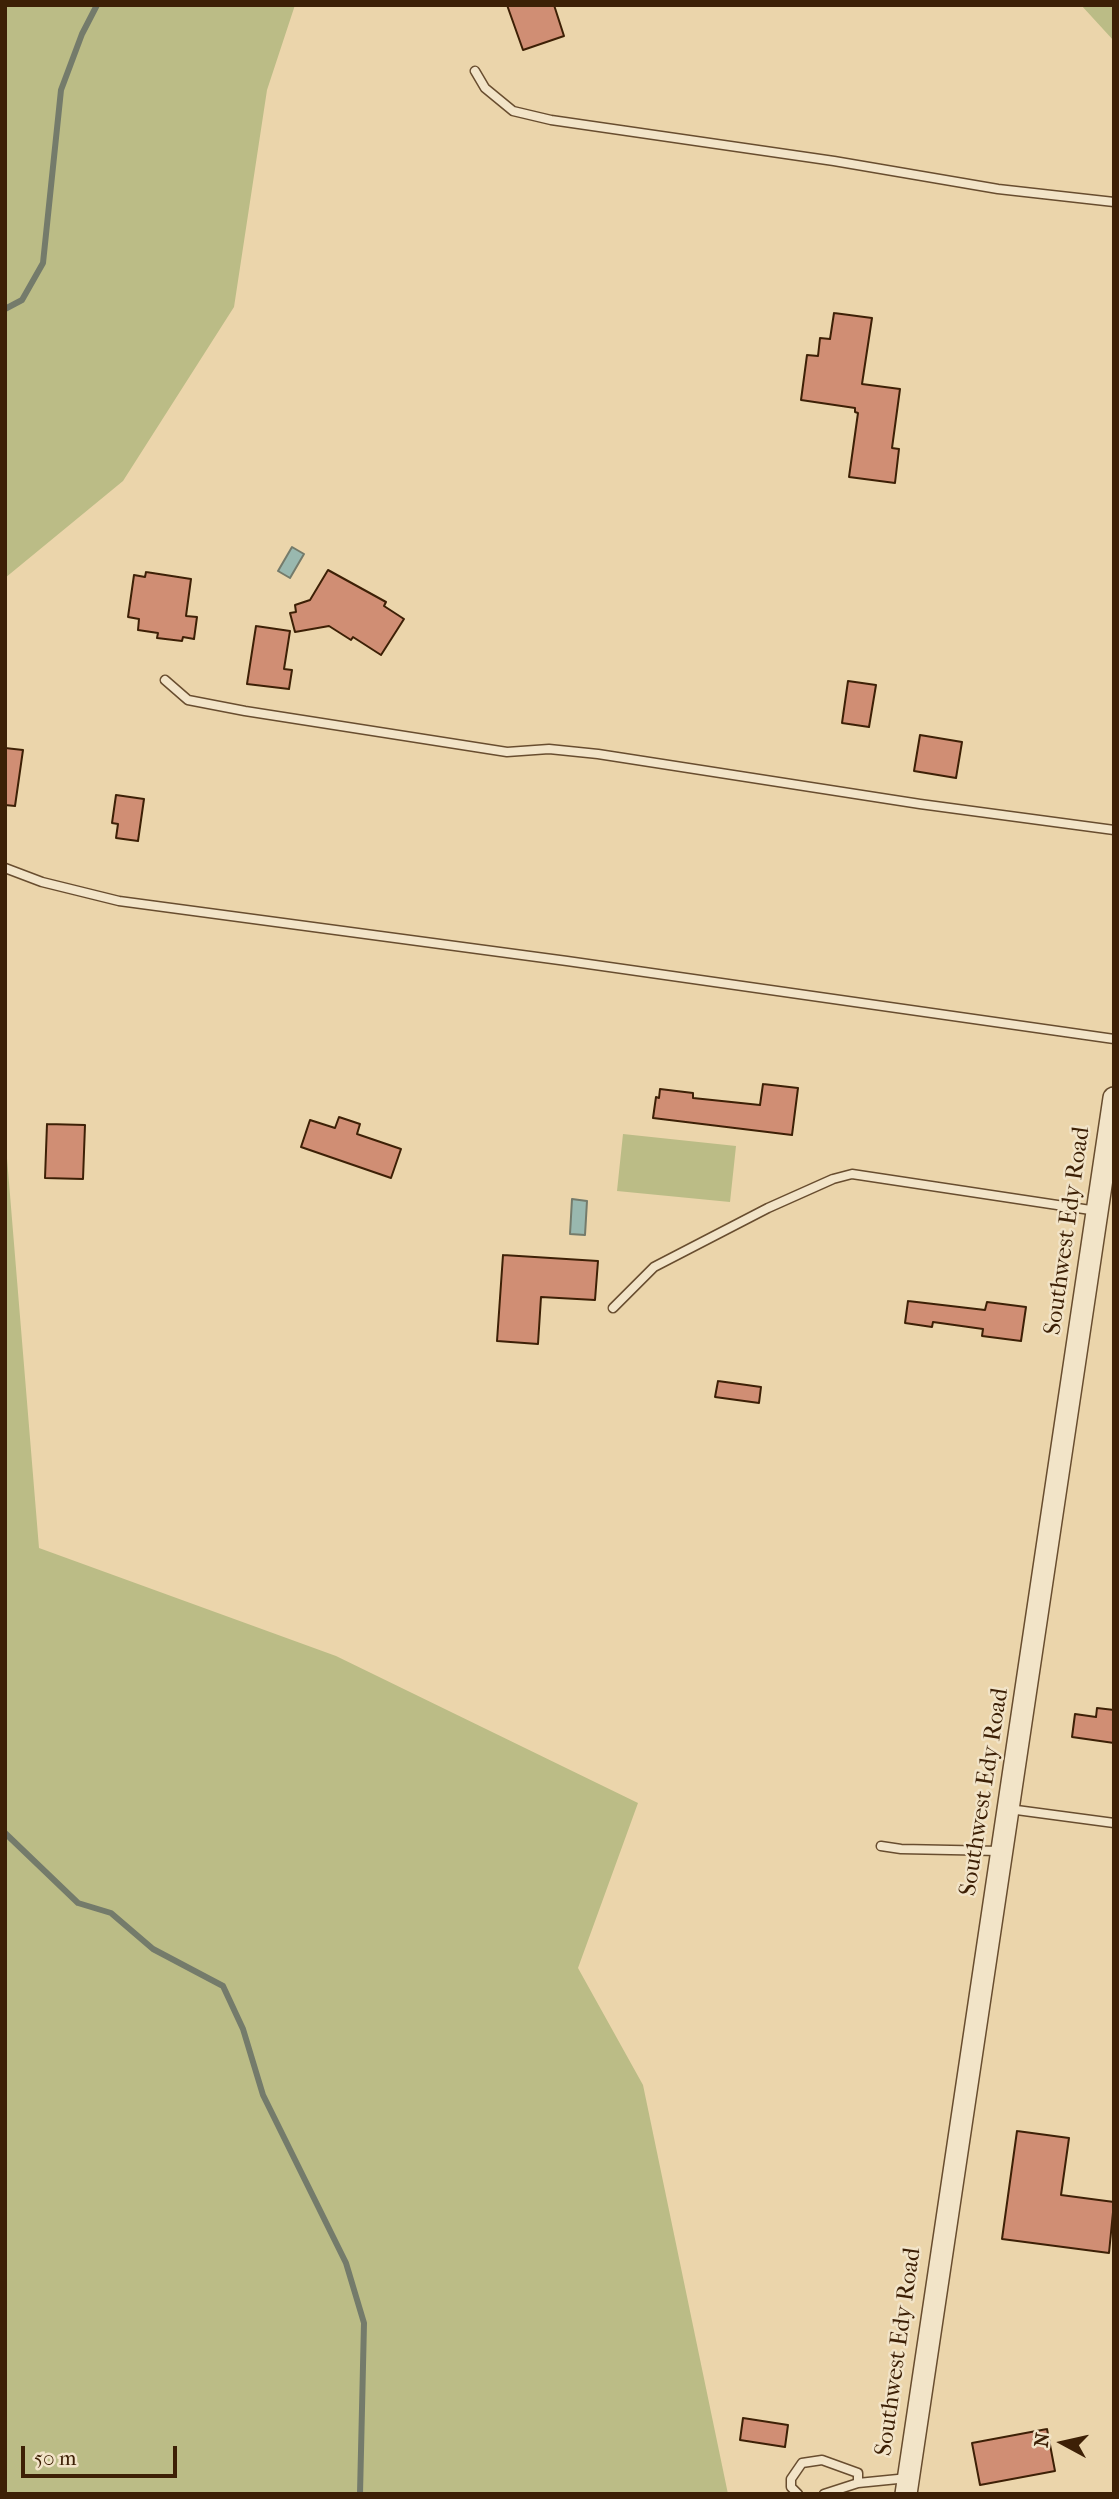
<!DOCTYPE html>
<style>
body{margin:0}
#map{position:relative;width:1119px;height:2499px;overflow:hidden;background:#ebd5ab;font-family:"IM FELL French Canon",serif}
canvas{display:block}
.frame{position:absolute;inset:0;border:7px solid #3d2006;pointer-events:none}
.north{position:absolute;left:1028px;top:2408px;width:70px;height:70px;-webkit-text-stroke:5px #f2e4c8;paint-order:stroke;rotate:278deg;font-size:19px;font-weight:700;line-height:28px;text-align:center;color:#3d2006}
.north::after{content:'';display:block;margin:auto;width:24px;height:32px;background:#3d2006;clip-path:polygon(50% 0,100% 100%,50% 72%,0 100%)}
.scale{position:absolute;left:21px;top:2446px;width:156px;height:32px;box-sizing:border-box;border:4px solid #3d2006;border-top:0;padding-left:9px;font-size:21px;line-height:24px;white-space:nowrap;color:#3d2006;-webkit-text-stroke:5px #f2e4c8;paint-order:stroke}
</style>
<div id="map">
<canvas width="1119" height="2499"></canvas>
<div class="frame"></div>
<div class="north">N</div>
<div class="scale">50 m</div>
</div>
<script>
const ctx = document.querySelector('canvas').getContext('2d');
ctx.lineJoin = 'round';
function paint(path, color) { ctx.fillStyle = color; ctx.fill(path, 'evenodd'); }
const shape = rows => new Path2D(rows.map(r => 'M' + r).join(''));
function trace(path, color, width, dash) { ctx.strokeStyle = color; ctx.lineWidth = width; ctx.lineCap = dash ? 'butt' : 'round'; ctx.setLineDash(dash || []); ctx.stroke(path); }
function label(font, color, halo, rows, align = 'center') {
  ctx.font = font + ' "IM FELL French Canon",serif'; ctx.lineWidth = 5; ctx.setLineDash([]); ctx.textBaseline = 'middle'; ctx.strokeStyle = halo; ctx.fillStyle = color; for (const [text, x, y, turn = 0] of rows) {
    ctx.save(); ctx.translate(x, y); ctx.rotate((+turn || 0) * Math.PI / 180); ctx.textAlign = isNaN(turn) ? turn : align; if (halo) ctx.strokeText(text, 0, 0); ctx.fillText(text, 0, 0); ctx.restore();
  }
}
paint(shape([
 [5,5,295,5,267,90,234,307,123,481,5,578],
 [1081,5,1114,5,1114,41],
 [5,1134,39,1548,336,1656,638,1803,578,1968,643,2085,728,2494,5,2494],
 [623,1134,736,1146,730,1202,617,1191]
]), '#bbbc86');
const water = shape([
 [292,547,304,554,290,578,278,571,292,547],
 [572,1199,587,1201,585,1235,570,1234,572,1199]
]);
paint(water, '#99b8af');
trace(water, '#747b6b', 2);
trace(shape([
 [5,309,22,300,43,263,61,90,82,34,97,5],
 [5,1833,78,1903,111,1913,153,1949,223,1986,243,2029,263,2095,346,2263,364,2323,360,2494]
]), '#747b6b', 6);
const building = shape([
 [507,5,554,5,564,36,523,50,507,5],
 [834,313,872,318,862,384,900,389,892,448,899,449,895,483,849,477,858,413,855,412,855,408,801,400,807,355,818,356,820,338,830,339,834,313],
 [328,570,386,602,384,606,404,619,381,655,353,637,351,640,329,626,295,632,290,613,296,612,295,605,310,600,328,570],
 [146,572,191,579,186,616,197,617,194,639,183,637,182,641,157,638,158,633,138,630,139,619,128,617,134,575,145,577,146,572],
 [256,626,290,631,284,669,292,670,289,689,247,684,256,626],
 [848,681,876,685,869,727,842,723,848,681],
 [920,735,962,742,956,778,914,771,920,735],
 [5,748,23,750,15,806,5,805,5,748],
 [116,795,144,799,138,841,116,838,118,824,112,823,116,795],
 [763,1084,798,1088,792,1135,653,1118,656,1097,659,1098,660,1089,693,1093,693,1098,760,1105,763,1084],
 [339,1117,360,1124,357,1134,401,1149,391,1178,301,1147,310,1120,335,1128,339,1117],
 [47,1124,85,1125,83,1179,45,1178,47,1124],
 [503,1255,598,1261,595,1300,541,1297,538,1344,497,1341,503,1255],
 [908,1301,985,1310,987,1302,1026,1307,1021,1341,982,1336,983,1329,933,1322,932,1327,905,1323,908,1301],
 [718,1381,761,1387,759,1403,715,1397,718,1381],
 [1097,1708,1114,1710,1114,1743,1072,1737,1075,1714,1096,1717,1097,1708],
 [1017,2131,1069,2138,1061,2195,1114,2202,1109,2253,1002,2239,1017,2131],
 [743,2418,788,2425,785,2447,740,2440,743,2418],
 [1047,2429,1055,2471,980,2485,972,2443,1047,2429]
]);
paint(building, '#d08e74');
trace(building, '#3d2006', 2);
const service = shape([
 [475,71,485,88,513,111,551,120,834,161,998,189,1114,202],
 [165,680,188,700,245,711,507,752,549,749,598,754,920,804,1114,830],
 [5,868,42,882,119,901,567,961,1114,1039],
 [613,1308,654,1267,768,1208,833,1179,852,1174,1097,1211],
 [1009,1809,1114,1823],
 [881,1846,901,1849,1000,1851],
 [798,2494,791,2487,791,2479,802,2463,822,2460,858,2473,858,2483],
 [824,2494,858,2483,908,2478]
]);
const tertiary = shape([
 [906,2494,1114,1098]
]);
trace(service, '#684d2f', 11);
trace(tertiary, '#684d2f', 24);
trace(service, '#f2e4c8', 8);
trace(tertiary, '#f2e4c8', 21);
label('24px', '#3d2006', '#f2e4c8', [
 ["Southwest Edy Road",1068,1231,-82],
 ["Southwest Edy Road",985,1792,-81],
 ["Southwest Edy Road",899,2352,-82]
]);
</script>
